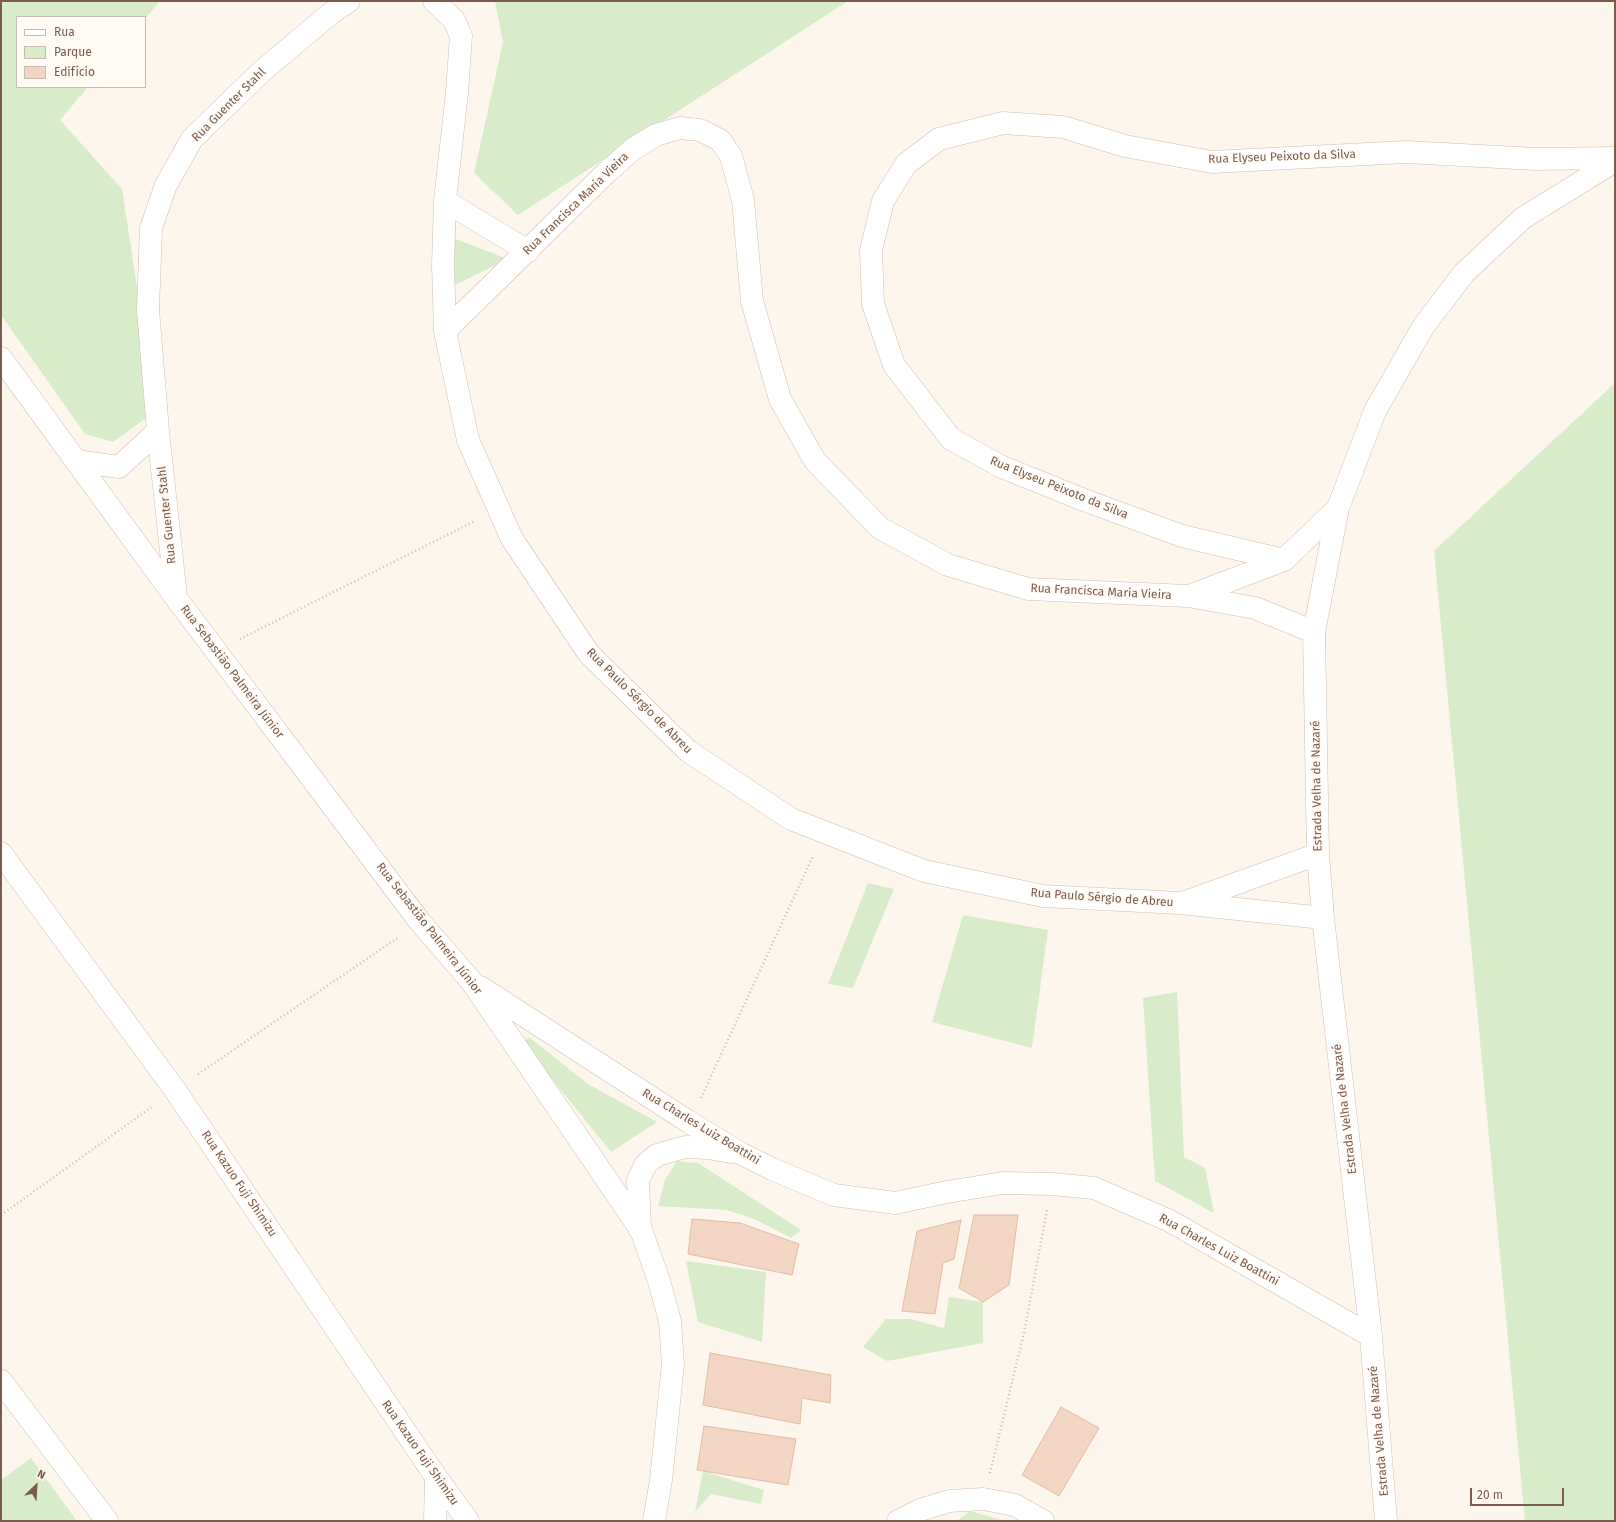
<!DOCTYPE html>
<meta charset="utf-8">
<style>
body{margin:0}
#map{position:relative;width:1616px;height:1522px;overflow:hidden;background:#fdf6ec;font-family:"Fira Sans",sans-serif}
canvas{display:block}
.frame{position:absolute;inset:0;border:2px solid #7a5c4d;pointer-events:none}
.legend{position:absolute;left:16px;top:16px;width:130px;height:72px;box-sizing:border-box;background:#fffaf3;border:1px solid #cabbb1;margin:0;padding:5px 7px;list-style:none;font-size:12px;color:#7a5c4d}
.legend li{display:flex;align-items:center;gap:8px;height:20px}
.legend b{width:20px;border:1px solid #cabbb1}
.north{position:absolute;left:16px;top:1466px;width:40px;height:40px;-webkit-text-stroke:3px #fffaf3;paint-order:stroke;rotate:25deg;font-size:11px;font-weight:700;line-height:16px;text-align:center;color:#7a5c4d}
.north::after{content:'';display:block;margin:auto;width:14px;height:18px;background:#7a5c4d;clip-path:polygon(50% 0,100% 100%,50% 72%,0 100%)}
.scale{position:absolute;left:1470px;top:1488px;width:94px;height:18px;box-sizing:border-box;border:2px solid #7a5c4d;border-top:0;padding-left:5px;font-size:12px;line-height:14px;white-space:nowrap;color:#7a5c4d;-webkit-text-stroke:3px #fffaf3;paint-order:stroke}
</style>
<div id="map">
<canvas width="1616" height="1522"></canvas>
<div class="frame"></div>
<ul class="legend">
<li><b style="height:5px;background:#fff"></b>Rua</li>
<li><b style="height:11px;background:#d8ecc9"></b>Parque</li>
<li><b style="height:11px;background:#f3d5c3"></b>Edifício</li>
</ul>
<div class="north">N</div>
<div class="scale">20 m</div>
</div>
<script>
const ctx = document.querySelector('canvas').getContext('2d');
ctx.lineJoin = 'round';
function paint(path, color) { ctx.fillStyle = color; ctx.fill(path, 'evenodd'); }
const shape = rows => new Path2D(rows.map(r => 'M' + r).join(''));
function trace(path, color, width, dash) { ctx.strokeStyle = color; ctx.lineWidth = width; ctx.lineCap = dash ? 'butt' : 'round'; ctx.setLineDash(dash || []); ctx.stroke(path); }
function label(font, color, halo, rows, align = 'center') {
  ctx.font = font + ' "Fira Sans",sans-serif'; ctx.lineWidth = 3; ctx.setLineDash([]); ctx.textBaseline = 'middle'; ctx.strokeStyle = halo; ctx.fillStyle = color; for (const [text, x, y, turn = 0] of rows) {
    ctx.save(); ctx.translate(x, y); ctx.rotate((+turn || 0) * Math.PI / 180); ctx.textAlign = isNaN(turn) ? turn : align; if (halo) ctx.strokeText(text, 0, 0); ctx.fillText(text, 0, 0); ctx.restore();
  }
}
paint(shape([
 [1,1,160,1,145,19,145,17,17,17,17,87,88,87,60,120,122,189,156,411,113,442,85,434,1,315],
 [495,1,848,1,518,215,474,173,503,42],
 [448,236,508,259,447,289],
 [1615,383,1615,1521,1525,1521,1434,551],
 [868,883,894,889,853,988,828,984],
 [963,915,1048,930,1032,1048,932,1022],
 [1177,992,1184,1157,1205,1168,1214,1213,1155,1181,1143,998],
 [529,1037,588,1084,657,1122,611,1152,523,1043],
 [677,1161,698,1163,801,1230,791,1238,754,1219,727,1210,658,1206,665,1180],
 [686,1261,766,1272,762,1342,698,1322],
 [949,1297,983,1302,983,1343,887,1361,863,1347,886,1319,911,1319,944,1328],
 [31,1458,77,1521,1,1521,1,1480],
 [703,1471,764,1490,761,1504,711,1494,695,1512],
 [970,1511,1005,1521,957,1521]
]), '#d8ecc9');
const building = shape([
 [974,1215,1018,1215,1009,1285,983,1302,959,1288,974,1215],
 [692,1219,740,1223,799,1244,792,1275,688,1254,692,1219],
 [961,1220,954,1259,943,1263,935,1314,902,1311,917,1231,961,1220],
 [710,1353,831,1375,830,1403,802,1398,800,1424,703,1405,710,1353],
 [1061,1407,1099,1428,1059,1496,1022,1475,1061,1407],
 [704,1426,796,1439,788,1485,697,1470,704,1426]
]);
paint(building, '#f3d5c3');
trace(building, '#e6bba3', 1);
const street = shape([
 [434,1,454,20,461,36,457,92,445,201,443,265,445,331,468,440,512,539,589,654,688,751,791,819,924,871,1043,896,1180,903,1323,918],
 [445,201,528,251],
 [445,331,606,173,633,149,656,135,680,128,700,130,720,140,731,156,743,200,752,301,780,399,815,461,880,528,948,565,1028,589,1188,596,1255,608,1314,632],
 [1,358,176,598,420,922,472,982,641,1230,659,1281,670,1321,673,1364,661,1480,654,1521],
 [76,461,119,467,158,431],
 [1284,560,1182,536,1084,500,1002,467,951,439,894,365,873,304,871,250,883,201,906,164,939,139,1003,123,1063,127,1125,146,1212,162,1406,152,1536,159,1615,158],
 [1189,596,1284,560,1338,508],
 [176,597,158,431,148,310,151,228,166,185,192,139,261,72,330,14,349,1],
 [1,853,175,1090,436,1477,468,1521],
 [1185,902,1318,854],
 [480,987,689,1122,740,1153,772,1169,834,1195,895,1203,947,1192,1003,1183,1052,1184,1094,1188,1170,1221,1371,1336],
 [640,1230,638,1180,646,1164,657,1155,685,1147,708,1148,731,1152],
 [1,1381,107,1521],
 [435,1521,436,1477],
 [898,1521,920,1510,949,1501,983,1499,1015,1505,1043,1521],
 [1386,1521,1371,1336,1323,918,1318,854,1314,632,1338,508,1375,411,1423,327,1464,273,1523,218,1615,161]
]);
trace(street, '#d1beb0', 23);
trace(shape([
 [240,639,475,521],
 [198,1074,399,937],
 [701,1098,813,856],
 [1,1215,153,1106],
 [990,1473,1024,1333,1047,1210]
]), '#d9b8a5', 2.5, [1, 3]);
trace(street, '#fff', 22);
label('12px', '#7a5c4d', '#fffaf3', [
 ["Rua Guenter Stahl",229,105,-45],
 ["Rua Elyseu Peixoto da Silva",1282,157,-2],
 ["Rua Francisca Maria Vieira",576,204,-44],
 ["Rua Elyseu Peixoto da Silva",1059,488,22],
 ["Rua Guenter Stahl",167,515,-96],
 ["Rua Francisca Maria Vieira",1101,592,3],
 ["Rua Sebastião Palmeira Júnior",232,672,53],
 ["Rua Paulo Sérgio de Abreu",639,701,45],
 ["Estrada Velha de Nazaré",1317,786,-91],
 ["Rua Paulo Sérgio de Abreu",1102,898,4],
 ["Rua Sebastião Palmeira Júnior",429,929,52],
 ["Estrada Velha de Nazaré",1345,1109,-97],
 ["Rua Charles Luiz Boattini",701,1127,31],
 ["Rua Kazuo Fuji Shimizu",239,1184,56],
 ["Rua Charles Luiz Boattini",1219,1250,29],
 ["Estrada Velha de Nazaré",1379,1431,-95],
 ["Rua Kazuo Fuji Shimizu",420,1453,55]
]);
</script>
